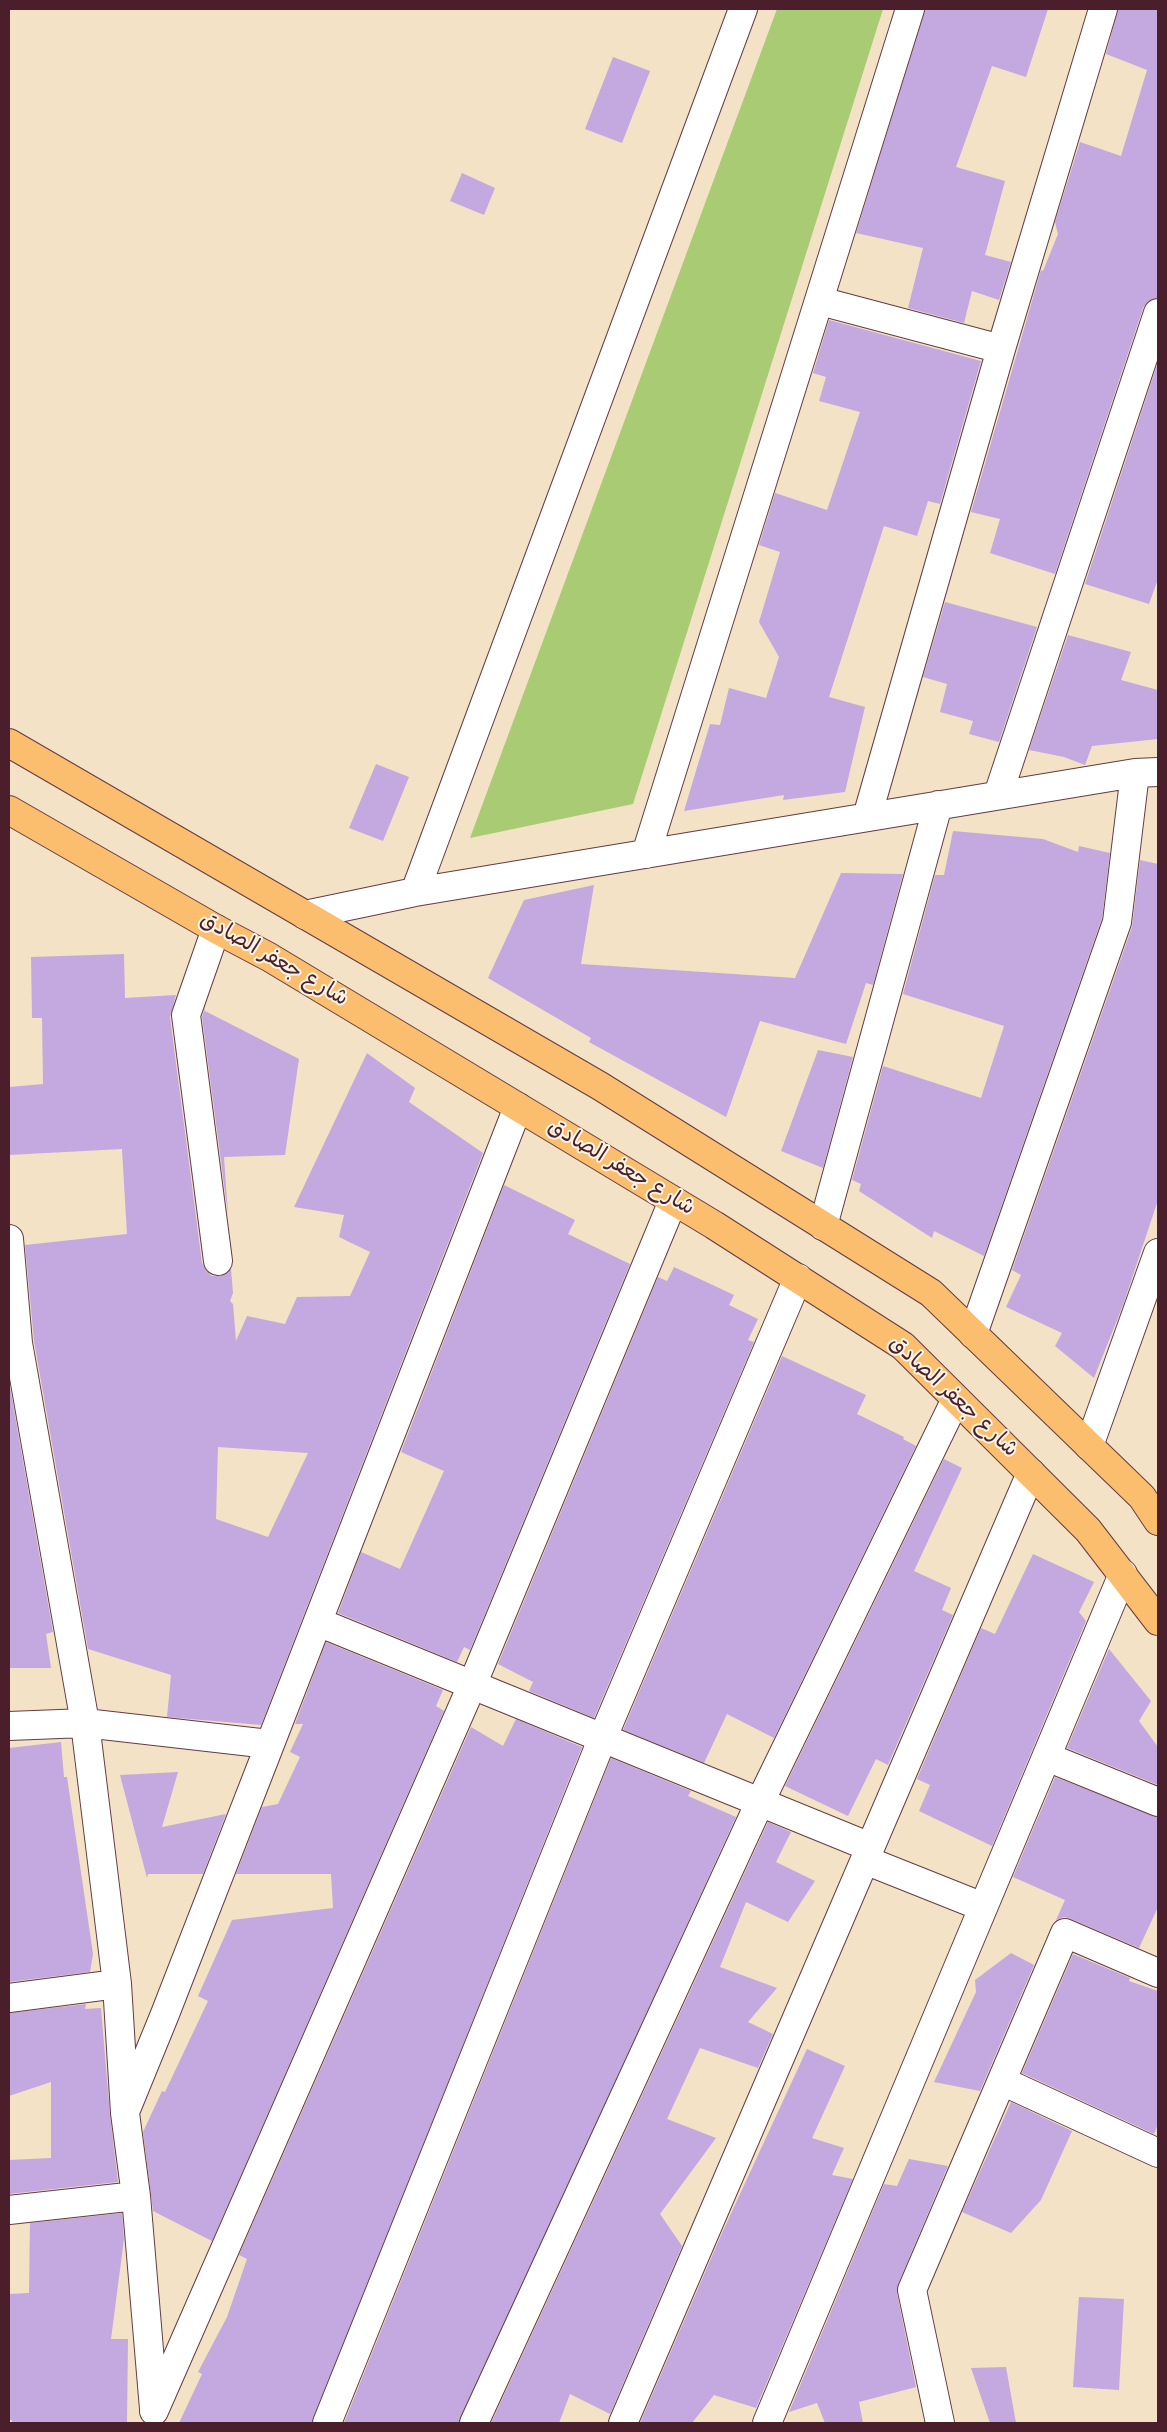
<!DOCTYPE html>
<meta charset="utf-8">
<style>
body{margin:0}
#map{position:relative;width:1167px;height:2432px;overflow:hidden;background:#f3e2c5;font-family:"Indie Flower",sans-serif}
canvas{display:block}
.frame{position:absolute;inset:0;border:10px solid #4a1f2b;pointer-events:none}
</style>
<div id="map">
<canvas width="1167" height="2432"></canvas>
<div class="frame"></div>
</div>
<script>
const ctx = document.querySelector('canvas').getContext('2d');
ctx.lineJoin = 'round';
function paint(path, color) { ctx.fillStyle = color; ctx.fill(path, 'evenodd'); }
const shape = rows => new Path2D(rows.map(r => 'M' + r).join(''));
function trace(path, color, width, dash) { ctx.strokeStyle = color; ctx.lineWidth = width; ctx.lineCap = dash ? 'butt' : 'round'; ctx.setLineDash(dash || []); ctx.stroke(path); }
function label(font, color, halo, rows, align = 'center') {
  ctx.font = font + ' "Indie Flower","Playpen Sans Arabic",sans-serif'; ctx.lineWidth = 4; ctx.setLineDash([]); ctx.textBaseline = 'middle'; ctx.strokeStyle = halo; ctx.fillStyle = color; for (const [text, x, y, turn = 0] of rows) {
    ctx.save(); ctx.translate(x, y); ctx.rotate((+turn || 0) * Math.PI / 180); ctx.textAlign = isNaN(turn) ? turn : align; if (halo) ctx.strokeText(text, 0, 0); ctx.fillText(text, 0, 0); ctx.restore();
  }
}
paint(shape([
 [777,9,883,9,633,804,470,838]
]), '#a8cb74');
paint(shape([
 [925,9,1048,9,1026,77,992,66,956,167,1005,181,985,255,1011,262,999,300,972,291,964,323,908,308,923,248,856,233],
 [1118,9,1158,9,1158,298,1148,301,1143,308,1055,574,990,553,1000,519,971,512,1041,270,1043,271,1058,234,1055,222,1080,142,1121,156,1147,70,1106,54],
 [613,57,650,71,622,143,585,129],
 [462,173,495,188,484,215,450,201],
 [829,320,981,361,940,504,928,501,917,536,884,526,829,697,865,707,845,792,783,800,784,795,684,811,710,724,720,725,729,688,766,698,779,657,759,622,780,552,759,545,775,493,827,510,860,412,819,401,826,377,813,373],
 [1158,362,1158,579,1149,604,1085,584],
 [945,602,1037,627,999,742,969,734,973,721,940,712,947,684,923,677],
 [1068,635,1131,652,1121,680,1158,690,1158,739,1092,746,1085,765,1064,757,1029,750],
 [376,764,409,777,383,841,349,828],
 [953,831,1043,839,1078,852,1079,846,1110,853,1102,918,984,1256,934,1231,932,1238,859,1191,861,1184,852,1180,883,1066,981,1098,1004,1026,903,994,935,875,944,875],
 [1140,860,1158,864,1158,1200,1123,1305,1094,1378,1055,1346,1062,1333,1006,1307,1021,1275,1012,1270,1132,927],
 [841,873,903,874,873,985,866,983,846,1044,760,1021,726,1117,589,1042,591,1038,488,978,524,900,594,885,581,964,795,978],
 [124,954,125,998,176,995,170,1017,202,1263,206,1271,212,1276,220,1276,231,1269,233,1293,230,1301,233,1304,236,1341,247,1316,285,1324,297,1297,350,1296,370,1252,339,1237,344,1215,294,1207,367,1053,415,1088,409,1102,483,1153,261,1725,167,1717,171,1675,88,1649,34,1341,25,1245,127,1234,122,1149,9,1155,9,1087,43,1084,42,1018,32,1018,31,957],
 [218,1447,308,1453,268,1537,216,1519],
 [205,1008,205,1011,299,1059,285,1155,224,1157,228,1215,202,1017],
 [818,1050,853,1057,823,1168,781,1151],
 [504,1185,575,1220,568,1234,630,1264,470,1650,464,1647,457,1662,338,1613,361,1552,400,1569,444,1471,401,1452],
 [674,1267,734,1295,729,1305,758,1319,748,1340,754,1342,594,1718,529,1691,533,1682,498,1664,658,1277,667,1281],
 [782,1356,866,1395,857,1414,904,1437,903,1439,916,1446,774,1738,727,1714,704,1763,623,1730],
 [9,1381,53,1632,46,1634,51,1668,9,1668],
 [944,1459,962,1468,914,1571,951,1588,942,1610,953,1615,888,1765,876,1759,848,1816,785,1786],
 [1033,1554,1094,1582,1079,1612,1086,1621,992,1846,919,1811,930,1785,917,1779,981,1628,995,1634],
 [326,1642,443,1690,436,1706,444,1711,212,2241,153,2211,143,2132,162,2091,165,2092,208,2001,198,1996,232,1920,333,1908,331,1874,236,1874,262,1807,278,1804,300,1757,290,1752,303,1724,295,1724],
 [1109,1649,1151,1701,1139,1721,1158,1747,1158,1785,1067,1748],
 [516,1719,582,1747,312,2423,179,2423,202,2374,198,2372,227,2317,247,2259,239,2255,471,1727,503,1746],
 [61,1742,64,1777,67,1777,93,1954,90,1972,9,1982,9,1748],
 [611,1758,691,1791,688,1796,736,1817,459,2423,344,2423],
 [178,1772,162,1827,226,1814,203,1874,148,1874,147,1878,120,1775],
 [1055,1777,1158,1817,1158,1907,1139,1948,1071,1919,1064,1917,1056,1920,1065,1900,1013,1877],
 [768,1822,791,1832,776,1862,815,1881,788,1922,746,1902,720,1967,777,1988,748,2022,773,2034,758,2068,700,2048,667,2119,716,2138,660,2214,682,2246,610,2414,570,2394,559,2423,491,2423],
 [1011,1953,1034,1965,980,2091,934,2082,976,1992,975,1980],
 [1073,1954,1130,1978,1129,1981,1158,1991,1158,2124,1154,2134,1022,2073],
 [86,2004,85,2009,101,2008,110,2115,118,2182,9,2194,9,2160,51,2158,51,2082,9,2096,9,2013],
 [807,2049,845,2066,812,2138,844,2148,832,2175,853,2179,756,2408,714,2395,692,2423,640,2423,722,2233],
 [1011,2102,1072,2131,1041,2200,1011,2233,962,2212],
 [909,2159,948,2166,898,2284,897,2293,916,2387,859,2402,863,2423,825,2423,817,2403,789,2412,884,2184,897,2186],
 [122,2213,124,2239,111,2339,128,2339,127,2423,12,2423,12,2420,9,2420,9,2294,29,2293,30,2223],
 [1079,2297,1124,2299,1119,2390,1073,2387],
 [1006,2367,1016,2423,990,2423,971,2368]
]), '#c4a8e0');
const minor = shape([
 [820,301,1001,349],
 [998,795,1158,313],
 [867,817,1001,349,1103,9],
 [646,854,910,9],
 [415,892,743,9],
 [305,915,415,892,1135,773,1158,772],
 [216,929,186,1015,218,1261],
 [823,1226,938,805],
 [9,1239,18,1343,85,1723,117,1984,125,2113,136,2196,154,2409],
 [973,1334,1117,922,1135,773],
 [1089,1446,1158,1253],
 [318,1622,870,1847],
 [9,1726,85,1723,269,1744],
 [1047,1757,1158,1802],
 [865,1860,983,1907],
 [9,1998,117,1984],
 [1002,2081,1158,2153],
 [127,2107,165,2014,518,1107],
 [9,2210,136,2196],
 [154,2411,473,1683,673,1201],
 [327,2423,603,1737,798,1278],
 [474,2423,760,1802,956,1399],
 [623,2423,1031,1473],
 [767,2423,1123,1574],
 [940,2423,912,2290,1065,1933,1158,1973]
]);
const major = shape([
 [9,743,600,1086,931,1293,1142,1497,1158,1521],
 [9,810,216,929,269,957,714,1225,903,1346,1088,1530,1158,1621]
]);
trace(minor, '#633c42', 30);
trace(major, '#633c42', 30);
trace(minor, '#fff', 28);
trace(major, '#fbbd6e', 28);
label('22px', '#4a1f2b', '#fcf5e5', [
 ["شارع جعفر الصادق",273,961,30],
 ["شارع جعفر الصادق",620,1169,31],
 ["شارع جعفر الصادق",952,1398,43]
]);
</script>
